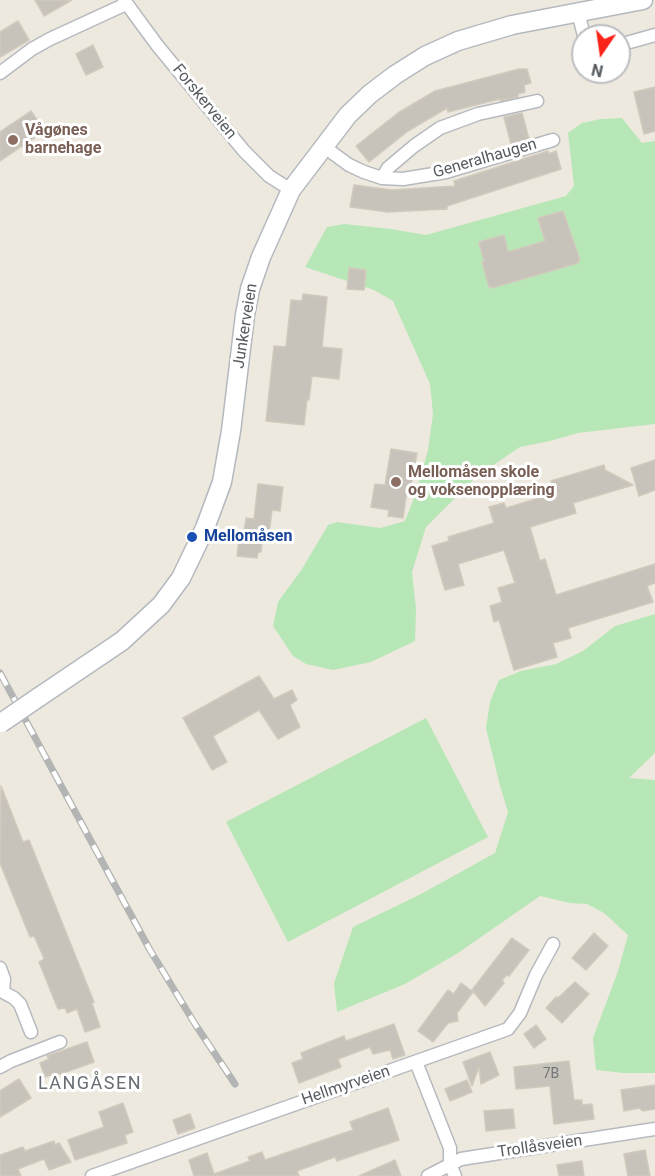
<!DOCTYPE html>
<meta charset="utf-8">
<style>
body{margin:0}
#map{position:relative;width:655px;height:1176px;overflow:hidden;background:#ede9de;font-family:Roboto,sans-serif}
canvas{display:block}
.north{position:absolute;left:571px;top:24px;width:60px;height:60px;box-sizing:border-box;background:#fff;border:2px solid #bcbec0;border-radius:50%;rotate:193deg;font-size:16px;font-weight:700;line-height:24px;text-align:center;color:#575c61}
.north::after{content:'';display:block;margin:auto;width:21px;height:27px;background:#f92317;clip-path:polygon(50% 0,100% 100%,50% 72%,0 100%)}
</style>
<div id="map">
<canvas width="655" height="1176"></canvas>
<div class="north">N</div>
</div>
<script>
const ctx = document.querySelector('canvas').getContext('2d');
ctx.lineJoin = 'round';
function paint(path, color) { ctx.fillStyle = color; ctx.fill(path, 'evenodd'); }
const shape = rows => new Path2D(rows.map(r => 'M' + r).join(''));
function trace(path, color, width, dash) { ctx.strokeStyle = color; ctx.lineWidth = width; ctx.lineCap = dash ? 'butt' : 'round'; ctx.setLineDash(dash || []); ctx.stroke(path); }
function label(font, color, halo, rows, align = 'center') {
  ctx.font = font + ' Roboto,sans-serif'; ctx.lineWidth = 6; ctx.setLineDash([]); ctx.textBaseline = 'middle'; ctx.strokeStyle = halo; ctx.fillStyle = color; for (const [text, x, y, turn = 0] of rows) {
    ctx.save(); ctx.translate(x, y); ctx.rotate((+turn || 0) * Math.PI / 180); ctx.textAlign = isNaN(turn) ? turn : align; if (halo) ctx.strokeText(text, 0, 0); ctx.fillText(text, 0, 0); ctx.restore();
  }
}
paint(shape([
 [622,118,642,143,655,141,655,424,578,433,550,441,520,447,477,476,426,527,412,572,416,609,415,641,371,662,333,670,306,664,293,656,273,626,278,602,302,569,328,525,337,522,380,528,405,521,416,493,428,450,433,414,430,384,393,301,374,290,305,267,327,227,344,224,391,229,426,235,566,196,574,186,568,133,582,123,601,119],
 [655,614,655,753,629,778,655,780,655,1073,624,1073,596,1070,593,1038,618,971,628,935,604,913,587,904,570,903,540,896,458,953,405,984,337,1012,334,983,353,927,421,894,495,853,508,812,500,786,486,728,490,702,499,680,521,671,556,664,583,651,615,626],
 [426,718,488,837,288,942,226,822]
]), '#b8e7b7');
const building = shape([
 [35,0,72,0,44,16,35,0],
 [18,21,29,40,0,57,0,32,18,21],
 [93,45,103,67,86,75,76,54,93,45],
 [519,69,527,69,531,83,524,85,525,92,518,94,518,97,500,101,500,99,448,112,447,108,408,131,369,162,356,146,398,113,435,91,519,69],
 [655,87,655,131,644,134,634,92,655,87],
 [31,111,45,131,0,161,0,132,31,111],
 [522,113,529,139,511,144,504,117,522,113],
 [548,151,549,154,556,151,561,169,447,206,447,209,388,212,350,207,354,185,392,190,455,186,454,181,548,151],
 [563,211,580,260,578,261,578,263,492,288,492,286,489,287,482,262,484,261,479,242,504,235,508,252,545,241,538,218,563,211],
 [349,268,366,270,364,290,347,289,349,268],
 [303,294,327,297,322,347,342,349,339,379,312,376,309,400,307,399,304,425,266,421,274,346,286,347,291,300,302,301,303,294],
 [391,449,417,453,410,490,407,490,403,518,388,516,389,510,371,507,375,484,385,485,391,449],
 [655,460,655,490,639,496,631,468,655,460],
 [604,465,605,470,633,485,573,503,576,513,530,527,540,561,545,559,556,595,655,564,655,583,647,586,653,602,568,628,571,638,553,643,557,657,514,670,499,620,494,622,490,606,502,602,498,588,515,583,504,550,458,564,464,585,445,590,432,546,449,541,448,537,494,523,489,507,504,503,506,508,556,493,551,481,604,465],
 [258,484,283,487,280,511,272,510,269,534,263,533,261,552,258,552,257,558,237,556,240,531,244,531,246,518,254,519,258,484],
 [259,676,274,699,292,690,297,700,290,705,300,727,278,739,259,710,213,736,227,762,212,770,183,718,259,676],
 [1,786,23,842,29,840,94,1002,92,1003,100,1027,85,1032,77,1009,67,1013,65,1008,58,1009,39,962,43,960,44,958,34,936,30,937,0,863,1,786],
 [594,933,608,946,586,970,572,958,594,933],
 [512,938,529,950,509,976,507,975,502,980,504,983,485,1006,472,990,512,938],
 [575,982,589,994,562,1023,546,1008,556,997,558,998,575,982],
 [461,983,473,992,457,1013,458,1021,448,1023,433,1042,418,1031,448,990,454,994,461,983],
 [394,1024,405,1055,393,1059,390,1050,373,1054,370,1047,338,1059,341,1067,299,1083,292,1063,303,1059,301,1053,344,1036,346,1041,394,1024],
 [536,1025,546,1039,534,1048,524,1034,536,1025],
 [87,1042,94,1062,55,1076,54,1074,45,1077,40,1063,49,1059,47,1056,87,1042],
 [490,1052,499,1075,481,1084,479,1067,472,1086,463,1062,490,1052],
 [569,1061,574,1100,582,1100,582,1105,592,1104,594,1119,554,1124,550,1086,516,1089,514,1067,569,1061],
 [19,1079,31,1098,0,1117,0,1091,19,1079],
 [467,1080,472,1092,450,1101,445,1089,467,1080],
 [655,1085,655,1109,643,1111,639,1108,624,1111,621,1090,655,1085],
 [123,1103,133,1132,125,1135,127,1143,75,1160,68,1140,104,1127,99,1112,123,1103],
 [388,1108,399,1140,337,1161,335,1157,297,1171,299,1176,194,1176,189,1160,207,1153,214,1174,250,1161,248,1157,262,1152,265,1160,353,1130,350,1122,388,1108],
 [513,1109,515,1128,486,1131,484,1111,513,1109],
 [190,1114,195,1128,178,1134,173,1120,190,1114],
 [54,1141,55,1145,59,1143,71,1162,49,1170,44,1159,18,1169,21,1176,0,1176,0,1155,23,1147,25,1151,54,1141],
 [645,1150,650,1176,628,1176,624,1154,645,1150],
 [395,1160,401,1176,359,1176,395,1160],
 [582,1161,584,1176,559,1176,557,1165,582,1161]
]);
paint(building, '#c7c3bb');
trace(building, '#d1cabc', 1.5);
const street = shape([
 [124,0,157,45,244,151,269,176,291,190],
 [578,12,584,36],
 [619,45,655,35],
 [0,73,32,49,50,39,126,4],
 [323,146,349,165,364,172,382,178,403,179,446,172,553,140],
 [382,178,388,168,414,146,440,128,478,114,537,101],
 [0,968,4,979,3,992],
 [3,992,14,998,20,1004,31,1032],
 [416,1062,450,1148,450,1164,455,1176],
 [0,1067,11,1061,60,1042],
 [92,1176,508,1029,520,1013,536,975,553,944],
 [428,1176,461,1159,655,1129]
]);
const secondary = shape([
 [39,697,122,641,161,605,181,578,205,528,222,482,231,431,245,315,250,289,261,257,291,190,348,115,370,94,395,75,425,56,458,41,512,25,643,0]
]);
trace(street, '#b6babf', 15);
trace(secondary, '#b4b9bf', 21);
trace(street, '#fff', 12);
trace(secondary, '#fff', 18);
const rail = shape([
 [0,673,150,950,195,1024,235,1084]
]);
trace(rail, '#b3b4b4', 7);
trace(rail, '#fff', 4.5, [14]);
const secondaryBridge = shape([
 [1,723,39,697]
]);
trace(secondaryBridge, '#b4b9bf', 21, []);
trace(secondaryBridge, '#fff', 18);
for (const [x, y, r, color] of [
 [13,140,6,"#8d6e63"],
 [396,482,6,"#8d6e63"],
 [192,537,6,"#1a4fb4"]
]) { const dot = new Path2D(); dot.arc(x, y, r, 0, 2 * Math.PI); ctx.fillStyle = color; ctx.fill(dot); trace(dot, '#fff', 2); }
label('14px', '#737678', null, [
 ["7B",551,1074]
]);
label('16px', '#575c61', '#fff', [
 ["Forskerveien",204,102,51],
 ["Generalhaugen",485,159,-16],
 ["Junkerveien",246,326,-81],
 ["Hellmyrveien",346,1086,-19],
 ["Trollåsveien",540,1147,-8]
]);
label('bold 16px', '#785e54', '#fff', [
 ["Vågønes",25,131],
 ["barnehage",25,149],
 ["Mellomåsen skole",408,473],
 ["og voksenopplæring",408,491]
], 'left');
label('bold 16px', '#164399', '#fff', [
 ["Mellomåsen",204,537]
], 'left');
ctx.letterSpacing = '1.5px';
label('18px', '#686e73', '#fff', [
 ["LANGÅSEN",90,1084]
]);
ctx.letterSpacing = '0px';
</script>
